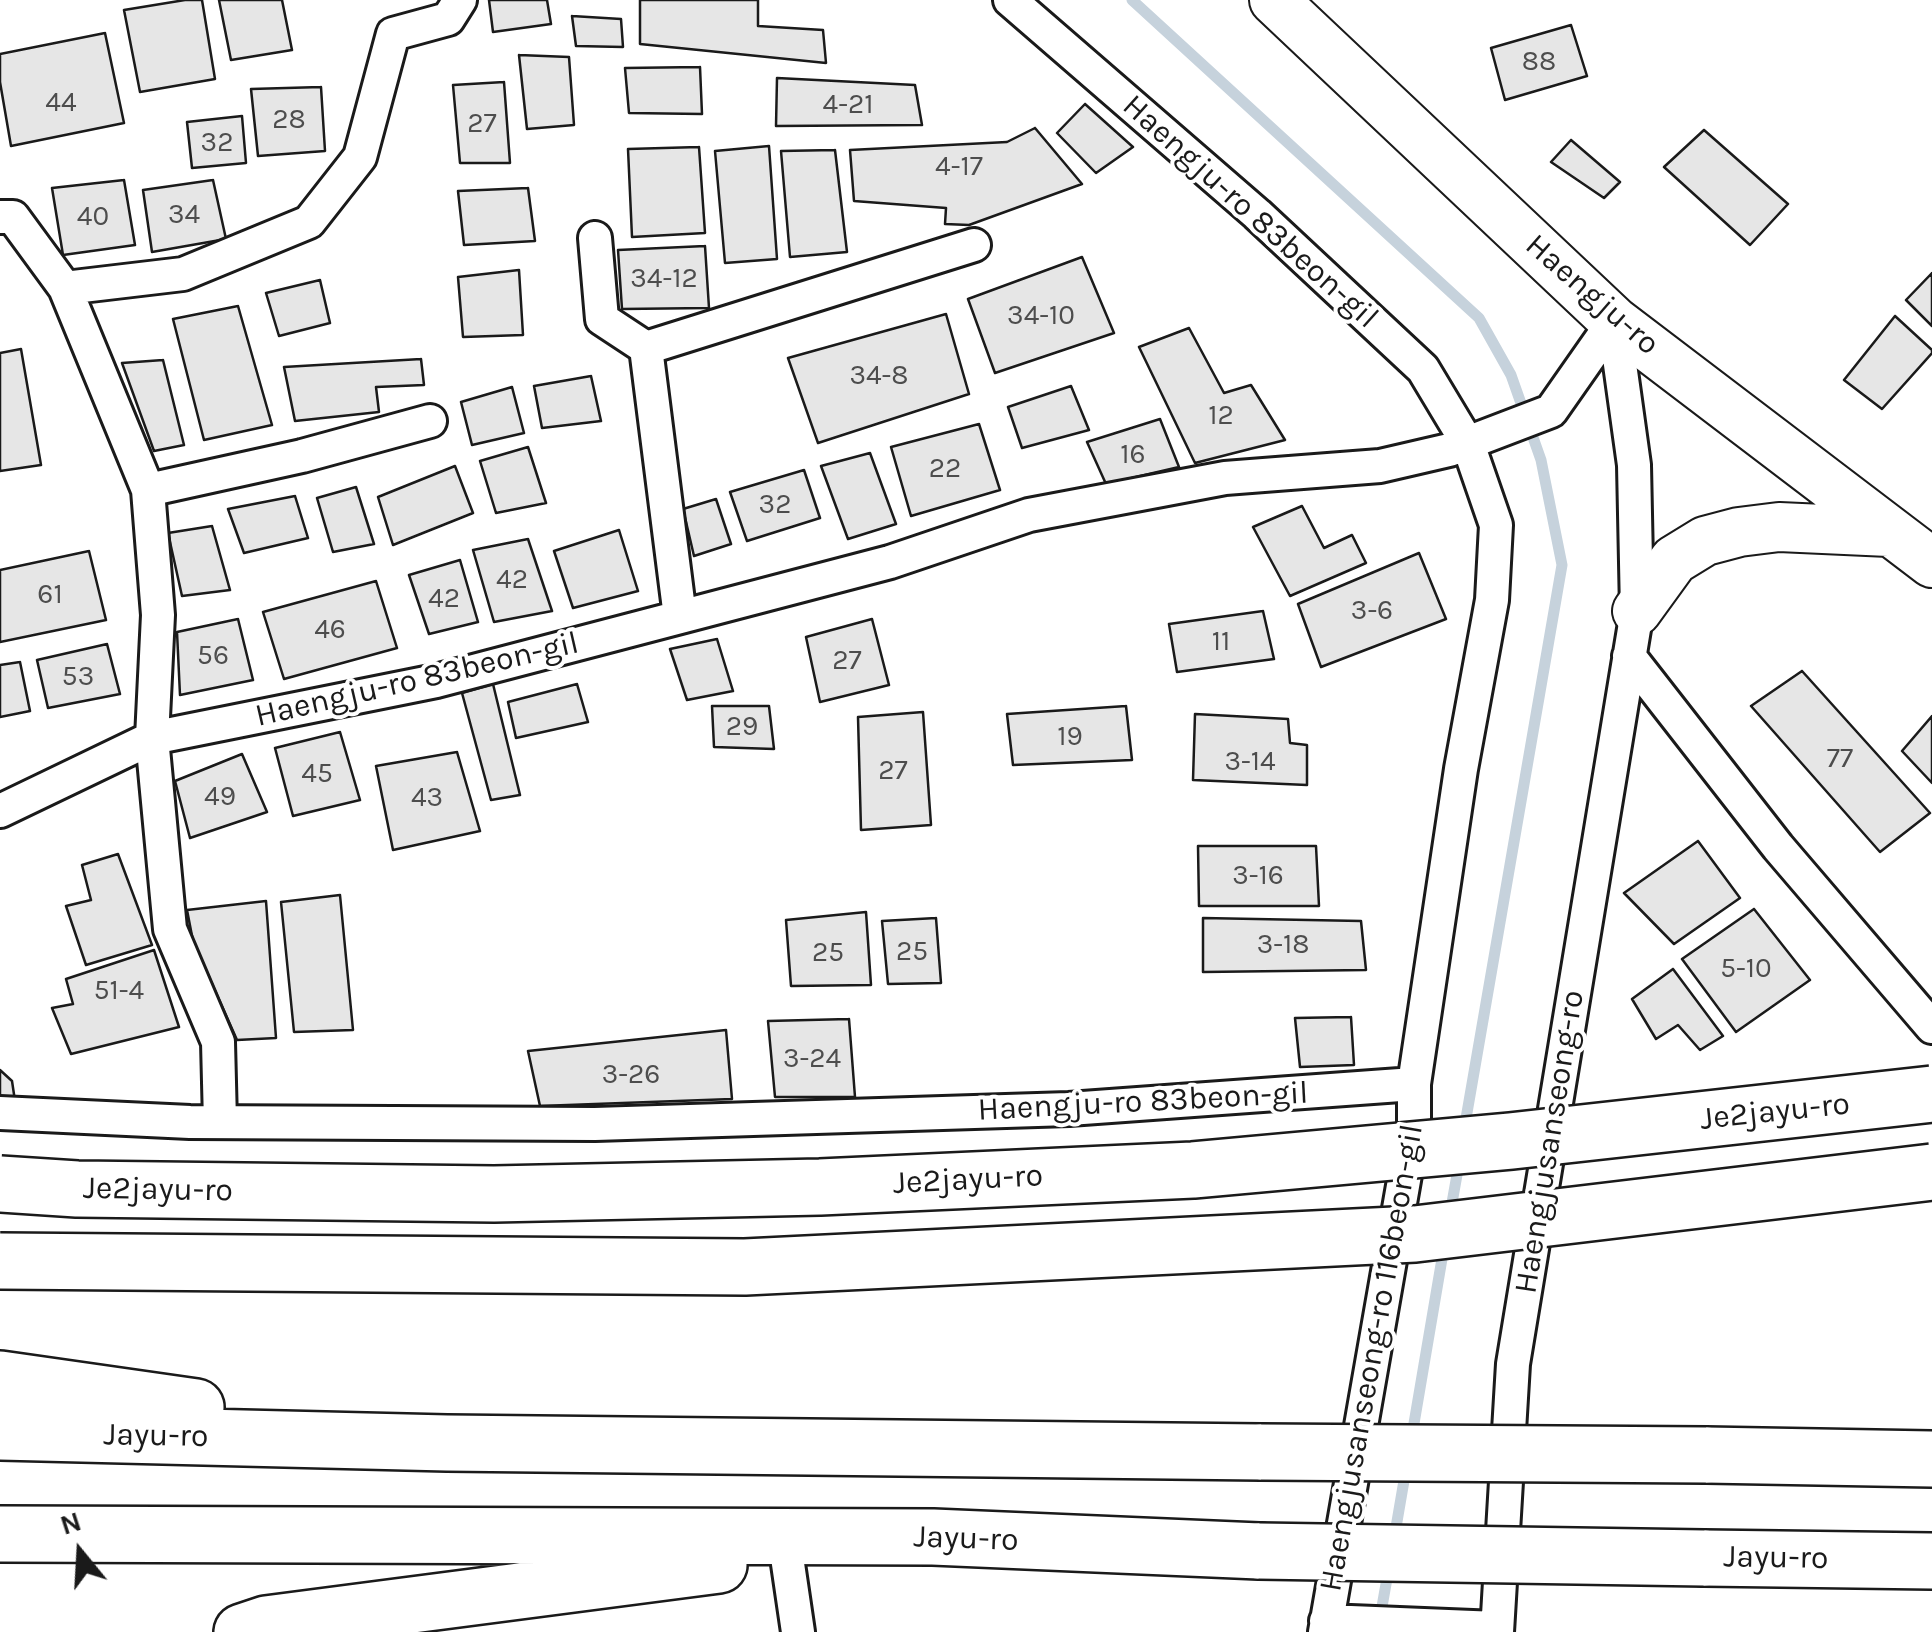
<!DOCTYPE html>
<style>
body{margin:0}
#map{position:relative;width:1932px;height:1632px;overflow:hidden;background:#fff;font-family:Karla,sans-serif}
canvas{display:block}
.north{position:absolute;left:30px;top:1502px;width:100px;height:100px;-webkit-text-stroke:8px #fff;paint-order:stroke;rotate:342deg;font-size:28px;font-weight:700;line-height:40px;text-align:center;color:#1a1a1a}
.north::after{content:'';display:block;margin:auto;width:35px;height:45px;background:#1a1a1a;clip-path:polygon(50% 0,100% 100%,50% 72%,0 100%)}
</style>
<div id="map">
<canvas width="1932" height="1632"></canvas>
<div class="north">N</div>
</div>
<script>
const ctx = document.querySelector('canvas').getContext('2d');
ctx.lineJoin = 'round';
const shape = rows => new Path2D(rows.map(r => 'M' + r).join(''));
function trace(path, color, width, dash) { ctx.strokeStyle = color; ctx.lineWidth = width; ctx.lineCap = dash ? 'butt' : 'round'; ctx.setLineDash(dash || []); ctx.stroke(path); }
function paint(path, color) { ctx.fillStyle = color; ctx.fill(path, 'evenodd'); }
function label(font, color, halo, rows, align = 'center') {
  ctx.font = font + ' Karla,sans-serif'; ctx.lineWidth = 8; ctx.setLineDash([]); ctx.textBaseline = 'middle'; ctx.strokeStyle = halo; ctx.fillStyle = color; for (const [text, x, y, turn = 0] of rows) {
    ctx.save(); ctx.translate(x, y); ctx.rotate((+turn || 0) * Math.PI / 180); ctx.textAlign = isNaN(turn) ? turn : align; if (halo) ctx.strokeText(text, 0, 0); ctx.fillText(text, 0, 0); ctx.restore();
  }
}
trace(shape([
 [1132,0,1479,318,1511,375,1541,460,1562,565,1464,1130],
 [1450,1214,1460,1158],
 [1411,1441,1444,1247],
 [1394,1539,1406,1469],
 [1380,1618,1389,1567]
]), '#c6d2dc', 11);
const building = shape([
 [185,0,202,0,215,79,140,92,124,10,185,0],
 [219,0,282,0,292,50,231,60,219,0],
 [489,0,547,0,551,24,493,32,489,0],
 [640,0,758,0,758,26,823,30,826,63,640,44,640,0],
 [572,16,621,19,623,47,576,46,572,16],
 [1571,25,1587,76,1505,100,1491,48,1571,25],
 [105,33,124,123,11,146,0,82,0,54,105,33],
 [519,55,569,57,574,125,527,129,519,55],
 [700,67,702,114,629,113,625,68,700,67],
 [777,78,915,85,922,125,776,126,777,78],
 [504,82,510,163,460,163,453,85,504,82],
 [321,87,325,151,258,156,251,89,321,87],
 [1085,104,1133,147,1096,173,1057,133,1085,104],
 [242,116,246,163,192,168,187,122,242,116],
 [1035,128,1082,184,969,225,945,224,946,208,854,201,850,150,1007,142,1035,128],
 [1704,130,1788,204,1750,245,1664,167,1704,130],
 [1571,140,1620,182,1604,198,1551,162,1571,140],
 [769,146,777,259,725,263,715,151,769,146],
 [699,147,705,233,632,237,628,149,699,147],
 [835,150,847,252,790,257,781,151,835,150],
 [124,180,135,245,63,255,52,188,124,180],
 [213,180,226,239,152,252,143,190,213,180],
 [528,188,535,241,464,245,458,191,528,188],
 [705,246,709,308,622,309,618,250,705,246],
 [1082,257,1114,333,995,373,968,299,1082,257],
 [519,270,523,335,463,337,458,277,519,270],
 [1932,273,1932,326,1906,300,1932,273],
 [320,280,330,323,279,336,266,293,320,280],
 [238,306,272,425,204,440,173,319,238,306],
 [946,314,969,394,818,443,788,358,946,314],
 [1895,316,1932,350,1932,353,1882,409,1844,380,1895,316],
 [1189,328,1224,393,1251,385,1285,440,1195,463,1139,347,1189,328],
 [21,349,41,465,0,471,0,353,21,349],
 [421,359,424,385,376,387,379,412,295,421,284,367,421,359],
 [163,360,184,445,154,451,122,363,163,360],
 [591,376,601,421,542,428,534,386,591,376],
 [1071,386,1089,430,1022,448,1008,407,1071,386],
 [512,387,524,433,472,445,461,402,512,387],
 [1160,419,1179,467,1106,484,1087,442,1160,419],
 [979,424,1000,490,911,516,891,447,979,424],
 [528,447,546,503,496,513,480,461,528,447],
 [870,453,896,524,848,539,821,466,870,453],
 [455,466,473,513,393,545,378,497,455,466],
 [804,470,820,518,747,541,730,492,804,470],
 [356,487,374,544,333,552,317,498,356,487],
 [295,496,308,538,244,553,228,509,295,496],
 [716,499,731,544,694,556,683,509,716,499],
 [1302,506,1324,548,1352,535,1366,563,1290,596,1253,527,1302,506],
 [212,526,230,590,182,596,168,533,212,526],
 [619,530,638,591,573,608,554,551,619,530],
 [528,539,552,611,494,622,473,550,528,539],
 [89,551,106,620,0,642,0,570,89,551],
 [1419,553,1446,619,1321,667,1298,604,1419,553],
 [460,560,478,622,429,634,409,575,460,560],
 [376,581,397,648,284,679,263,612,376,581],
 [1263,611,1274,659,1177,672,1169,624,1263,611],
 [238,619,253,680,180,695,177,632,238,619],
 [872,619,889,685,820,702,806,637,872,619],
 [717,639,733,691,687,700,670,649,717,639],
 [107,644,120,694,48,708,37,660,107,644],
 [20,662,30,711,0,717,0,665,20,662],
 [1802,671,1930,813,1880,852,1751,706,1802,671],
 [493,684,520,795,491,800,462,693,493,684],
 [577,684,588,722,516,738,508,702,577,684],
 [712,706,769,706,774,749,714,747,712,706],
 [1126,706,1132,760,1013,765,1007,714,1126,706],
 [923,712,931,825,861,830,858,717,923,712],
 [1195,714,1288,719,1290,743,1307,745,1307,785,1193,780,1195,714],
 [1932,716,1932,783,1902,751,1932,716],
 [340,732,360,800,293,816,275,748,340,732],
 [457,752,480,831,393,850,376,766,457,752],
 [242,754,267,812,190,838,175,781,242,754],
 [1698,841,1740,898,1674,944,1624,893,1698,841],
 [1198,846,1316,846,1319,906,1199,906,1198,846],
 [118,854,152,945,86,965,66,906,91,900,82,865,118,854],
 [340,895,353,1030,294,1032,281,902,340,895],
 [266,901,276,1038,237,1040,193,941,187,910,266,901],
 [1754,909,1810,980,1736,1032,1682,959,1754,909],
 [866,912,871,985,791,986,786,920,866,912],
 [936,918,941,983,888,984,882,921,936,918],
 [1203,918,1361,921,1366,970,1203,972,1203,918],
 [154,950,179,1027,71,1054,52,1008,73,1004,66,979,154,950],
 [1673,969,1723,1036,1700,1050,1678,1025,1656,1039,1632,999,1673,969],
 [1351,1017,1354,1065,1300,1067,1295,1018,1351,1017],
 [849,1019,855,1097,775,1097,768,1021,849,1019],
 [726,1030,732,1099,540,1106,528,1051,726,1030],
 [0,1070,12,1081,15,1101,0,1099,0,1070]
]);
paint(building, '#e6e6e6');
trace(building, '#1a1a1a', 2.5);
const street = shape([
 [1010,0,1257,214,1423,369,1468,444,1496,525,1492,600,1461,769,1414,1084,1414,1123,1325,1632],
 [0,217,13,217,65,288,183,274,309,222,360,157,393,34,448,19,460,0],
 [595,238,602,319,646,348,680,617],
 [65,288,148,490,158,615,152,738,170,929,218,1042,220,1122],
 [646,348,974,245],
 [148,490,302,456,430,421],
 [1629,656,1778,847,1932,1027],
 [0,811,152,738,436,681,890,562,1029,515,1225,478,1380,466,1449,450,1551,411,1614,321],
 [0,1113,190,1122,595,1124,1069,1109,1414,1084],
 [787,1557,798,1632],
 [1326,1621,1497,1628],
 [1497,1632,1513,1364,1637,611,1634,465,1614,321]
]);
const secondary = shape([
 [1274,0,1614,321,1932,563],
 [1637,611,1674,560,1705,541,1739,532,1779,527,1889,532]
]);
const highway = shape([
 [0,1379,196,1407],
 [0,1432,447,1443,1261,1452],
 [1706,1455,1932,1459],
 [0,1534,933,1537,1259,1551],
 [1704,1558,1932,1561],
 [242,1632,266,1624,719,1565]
]);
trace(street, '#1a1a1a', 38);
trace(secondary, '#1a1a1a', 52);
trace(highway, '#1a1a1a', 60);
trace(street, '#fff', 32);
trace(secondary, '#fff', 48);
trace(highway, '#fff', 55);
const highwayBridge = shape([
 [0,1184,77,1189,494,1194,820,1187,1193,1170,1511,1141,1932,1094],
 [0,1261,745,1267,1415,1234,1932,1172],
 [1261,1452,1706,1455],
 [1259,1551,1704,1558]
]);
trace(highwayBridge, '#1a1a1a', 60, []);
trace(highwayBridge, '#fff', 55);
label('28px', '#4d4d4d', null, [
 ["88",1539,62],
 ["44",61,103],
 ["4-21",848,105],
 ["28",289,120],
 ["27",482,124],
 ["32",217,143],
 ["4-17",959,167],
 ["34",184,215],
 ["40",93,217],
 ["34-12",664,279],
 ["34-10",1041,316],
 ["34-8",879,376],
 ["12",1221,416],
 ["16",1133,455],
 ["22",945,469],
 ["32",775,505],
 ["42",512,580],
 ["61",50,595],
 ["42",444,599],
 ["3-6",1372,611],
 ["46",330,630],
 ["11",1221,642],
 ["56",213,656],
 ["27",847,661],
 ["53",78,677],
 ["29",742,727],
 ["19",1070,737],
 ["77",1840,759],
 ["3-14",1250,762],
 ["27",893,771],
 ["45",317,774],
 ["49",220,797],
 ["43",427,798],
 ["3-16",1258,876],
 ["3-18",1283,945],
 ["25",912,952],
 ["25",828,953],
 ["5-10",1746,969],
 ["51-4",119,991],
 ["3-24",812,1059],
 ["3-26",631,1075]
]);
label('32px', '#1a1a1a', '#fff', [
 ["Haengju-ro 83beon-gil",1250,212,42],
 ["Haengju-ro",1592,295,41],
 ["Haengju-ro 83beon-gil",417,680,-13],
 ["Haengju-ro 83beon-gil",1143,1102,-3],
 ["Je2jayu-ro",1775,1112,-6],
 ["Haengjusanseong-ro",1550,1142,-81],
 ["Je2jayu-ro",968,1180,-3],
 ["Je2jayu-ro",158,1190,1],
 ["Haengjusanseong-ro 116beon-gil",1372,1358,-80],
 ["Jayu-ro",156,1436,1],
 ["Jayu-ro",966,1539,2],
 ["Jayu-ro",1776,1558,1]
]);
</script>
